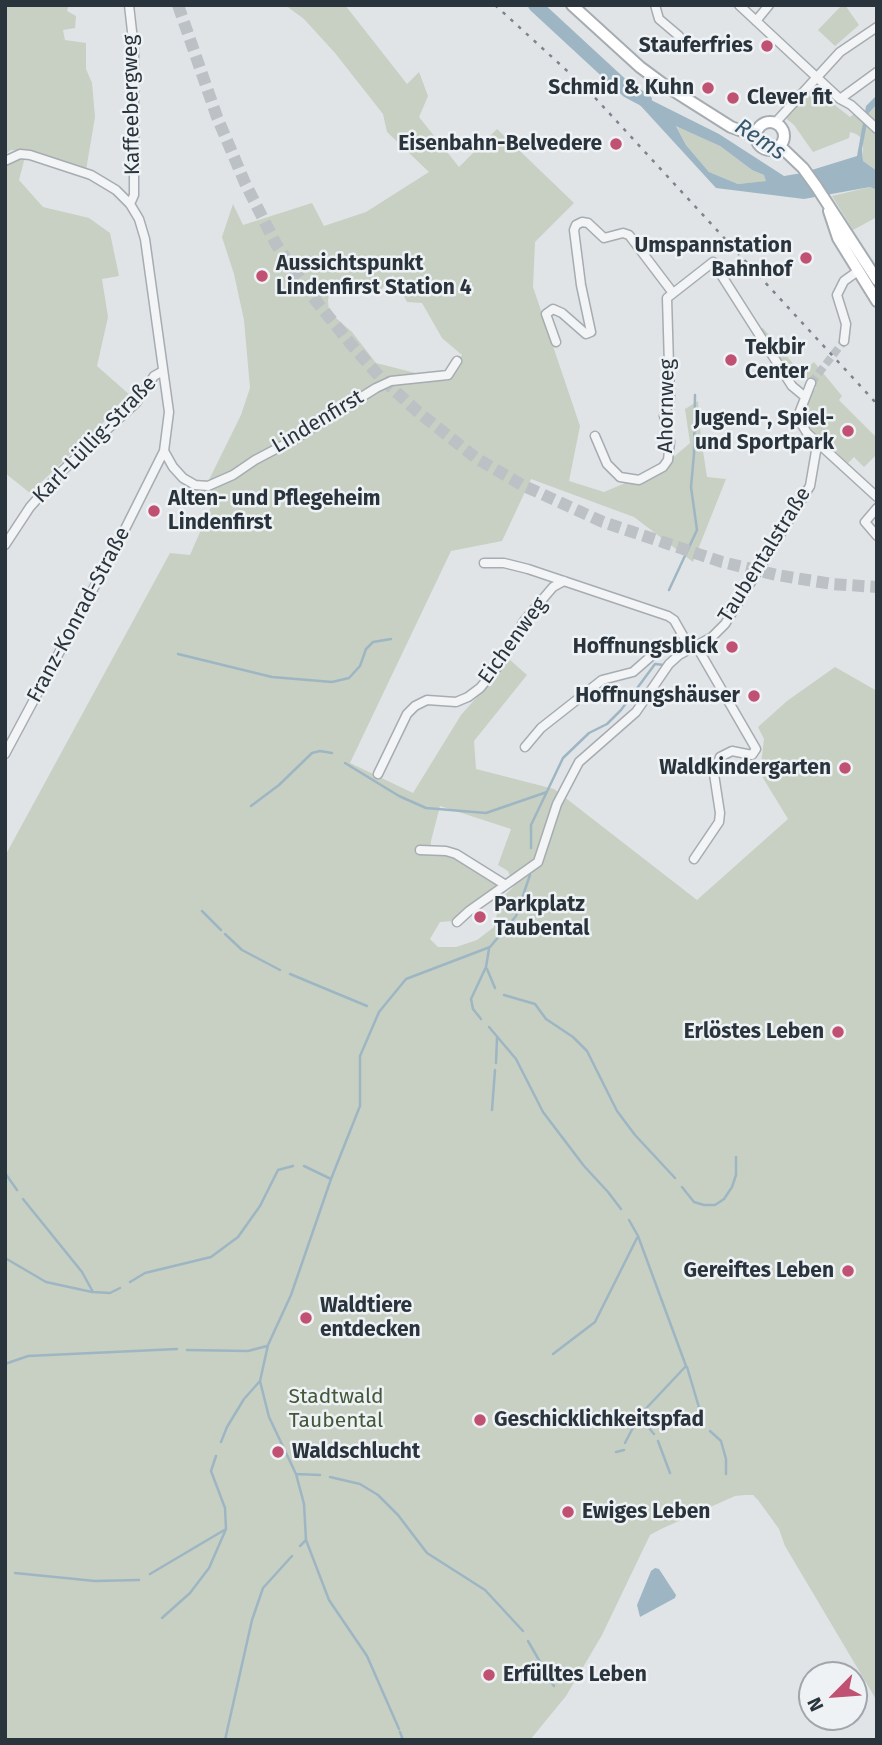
<!DOCTYPE html>
<meta charset="utf-8">
<style>
body{margin:0}
#map{position:relative;width:882px;height:1745px;overflow:hidden;background:#e0e4e7;font-family:"Fira Sans",sans-serif}
canvas{display:block}
.frame{position:absolute;inset:0;border:7px solid #2a343d;pointer-events:none}
.north{position:absolute;left:798px;top:1661px;width:70px;height:70px;box-sizing:border-box;background:#eff2f5;border:2px solid #a0a6ab;border-radius:50%;rotate:245deg;font-size:19px;font-weight:700;line-height:28px;text-align:center;color:#2a343d}
.north::after{content:'';display:block;margin:auto;width:24px;height:32px;background:#c05172;clip-path:polygon(50% 0,100% 100%,50% 72%,0 100%)}
</style>
<div id="map">
<canvas width="882" height="1745"></canvas>
<div class="frame"></div>
<div class="north">N</div>
</div>
<script>
const ctx = document.querySelector('canvas').getContext('2d');
ctx.lineJoin = 'round';
function paint(path, color) { ctx.fillStyle = color; ctx.fill(path, 'evenodd'); }
const shape = rows => new Path2D(rows.map(r => 'M' + r).join(''));
function trace(path, color, width, dash) { ctx.strokeStyle = color; ctx.lineWidth = width; ctx.lineCap = dash ? 'butt' : 'round'; ctx.setLineDash(dash || []); ctx.stroke(path); }
function label(font, color, halo, rows, align = 'center') {
  ctx.font = font + ' "Fira Sans",sans-serif'; ctx.lineWidth = 5; ctx.setLineDash([]); ctx.textBaseline = 'middle'; ctx.strokeStyle = halo; ctx.fillStyle = color; for (const [text, x, y, turn = 0] of rows) {
    ctx.save(); ctx.translate(x, y); ctx.rotate((+turn || 0) * Math.PI / 180); ctx.textAlign = isNaN(turn) ? turn : align; if (halo) ctx.strokeText(text, 0, 0); ctx.fillText(text, 0, 0); ctx.restore();
  }
}
paint(shape([
 [5,5,69,5,67,11,76,16,75,28,63,30,65,40,86,43,86,69,92,83,95,117,86,170,37,152,11,150,5,155],
 [285,5,345,5,407,84,419,72,428,96,419,117,459,167,497,129,574,203,535,242,533,287,580,426,569,481,604,492,661,468,690,443,685,409,698,401,701,438,707,477,726,479,693,562,634,517,531,479,502,541,451,551,350,763,413,793,461,715,510,660,527,675,474,741,476,769,554,789,697,900,788,819,760,773,764,739,758,727,787,701,835,667,877,691,877,1701,785,1546,779,1529,758,1500,753,1495,745,1495,735,1496,661,1529,650,1535,602,1635,566,1696,530,1740,5,1740,5,856,170,553,190,555,214,500,203,492,241,415,250,388,244,320,234,274,222,237,233,204,243,225,312,203,324,226,366,212,429,172,387,132,383,114,335,53,304,19],
 [393,275,407,302,422,303,442,338,462,355,447,381,376,363,352,332,329,312,328,300,331,285,345,288,359,281,380,291],
 [440,806,511,829,498,865,508,871,514,886,500,900,494,927,477,940,456,947,438,947,430,939,440,922,454,921,468,906,502,883,456,856,430,853,431,841],
 [842,5,845,5,859,25,835,46,818,30],
 [812,87,850,117,858,111,869,113,877,104,877,171,863,161,863,139,856,134,850,132,849,138,813,152,794,125,782,115],
 [676,125,720,146,752,170,764,175,767,181,738,184,709,172,686,145],
 [17,157,25,157,19,180,43,207,89,218,110,233,119,276,102,279,108,317,97,366,131,396,30,493,5,473,5,166],
 [870,187,877,190,877,217,853,230,832,196],
 [763,328,801,373,814,362,842,396,839,400,877,438,877,454,864,467,854,457,848,463,812,431,805,412,806,402,816,387,804,379,795,380,791,377,757,331]
]), '#c7d0c2');
paint(shape([
 [628,92,647,98,719,134,784,176,802,173,857,156,866,106,877,95,877,104,869,113,862,149,863,161,877,171,877,190,870,187,804,199,716,188],
 [676,126,720,146,752,170,764,175,766,181,738,184,709,172,686,145],
 [655,1568,659,1569,676,1595,675,1598,640,1617,637,1605,651,1571]
]), '#9eb6c4');
trace(shape([
 [669,590,697,530,691,487,694,454,695,395],
 [178,654,272,677,332,682,349,678,360,666,366,649,373,642,391,639],
 [345,763,399,796,426,808,486,813,547,792],
 [251,806,279,785,312,753,320,751,332,753],
 [531,848,531,825,563,758,589,733,607,724,621,710,655,664,664,665],
 [202,911,221,930],
 [225,934,242,950,280,970],
 [487,969,495,988],
 [290,974,367,1006],
 [504,995,535,1004,546,1019,573,1037,587,1051,617,1111,635,1135,675,1178],
 [481,1019,473,1009,471,999,486,967,489,949],
 [489,1027,516,1059,543,1112,584,1166,608,1192,621,1209],
 [496,1063,497,1038],
 [492,1110,495,1070],
 [304,1166,331,1179],
 [5,1173,17,1190],
 [682,1187,694,1202,704,1205,715,1205,724,1199,732,1187,736,1175,736,1157],
 [23,1199,82,1272,93,1292,110,1293,120,1288],
 [5,1258,46,1282,92,1292],
 [130,1282,145,1273,211,1257,238,1237,260,1206,278,1170,293,1166],
 [187,1350,248,1351,267,1346],
 [553,1354,595,1322,637,1238],
 [5,1364,28,1356,177,1349],
 [687,1367,703,1421],
 [639,1416,654,1434],
 [710,1431,721,1441,726,1459,726,1474],
 [658,1441,670,1473],
 [221,1442,227,1427,244,1399,260,1381],
 [625,1443,639,1416,686,1366,638,1236,629,1220],
 [616,1452,624,1450],
 [296,1474,320,1475],
 [330,1477,360,1484,378,1495,398,1515,427,1553,485,1590,523,1631],
 [300,1546,306,1540],
 [15,1573,95,1581,139,1580],
 [150,1574,226,1529,225,1508,211,1471,216,1456],
 [162,1618,190,1593,209,1568,226,1529],
 [528,1641,554,1686],
 [399,1729,367,1656,329,1600,306,1540,304,1504,296,1474,269,1417,260,1381,268,1345,291,1295,331,1179,360,1106,360,1056,379,1012,406,979,490,947,516,916,530,875],
 [400,1732,403,1740],
 [225,1740,252,1620,263,1588,292,1556]
]), '#9eb6c4', 2.5);
trace(shape([
 [535,5,628,91,645,100]
]), '#9eb6c4', 14);
trace(shape([
 [811,383,844,341]
]), '#bcc1c5', 8, [8, 4]);
trace(shape([
 [178,5,217,117,245,183,276,244,312,296,350,343,379,376,418,412,476,458,522,485,603,522,722,562,777,575,832,584,877,587]
]), '#bcc1c5', 12, [12, 6]);
const minor = shape([
 [129,5,134,49,134,195,130,204],
 [655,5,659,19,679,36],
 [739,5,840,99,851,105,877,129],
 [756,21,769,5],
 [840,99,877,72],
 [775,123,840,52,877,27],
 [5,161,20,154,30,155,91,175,116,190,130,204,139,219,145,239,169,412,164,451,121,537,5,754],
 [844,341,846,324,837,295,844,281,858,271],
 [556,342,546,314,553,309,562,313,586,334,591,332,581,285,574,230,576,225,582,222,588,223,604,238,623,233,629,235,673,293],
 [811,383,800,411,801,423,807,433,877,497],
 [595,436,607,464,620,477,639,480,663,467,668,460,670,442,664,416,670,399,667,298,713,262,792,386,804,396],
 [164,451,173,467,183,478,195,485,208,486,233,475,255,460,293,440,376,388,391,381,448,375,457,361],
 [877,508,865,522,877,536],
 [5,545,30,507,63,470,136,403,154,376,163,371],
 [484,563,504,563,528,569,668,616,674,620,690,648],
 [525,747,541,728,602,680,633,672,657,651,674,646,690,648],
 [378,774,407,714,415,706,427,700,456,702,468,697,480,688,499,665,524,621,553,587,564,581],
 [420,850,446,851,456,854,504,884],
 [694,859,719,822,720,813,714,774,720,757,732,751,752,755,756,749,697,647],
 [457,922,469,911,538,862,557,804,579,762,636,712,669,664,679,655,712,637,725,624,810,486,816,451,820,445]
]);
const secondary = shape([
 [572,5,640,67,663,84,731,127,756,136],
 '756 136a14 14 0 1 1 28 0a14 14 0 1 1-28 0Z',
 [780,146,803,168,816,186,877,280],
 [829,211,838,238,877,301]
]);
trace(minor, '#a6acb1', 11);
trace(secondary, '#a6acb1', 14);
trace(minor, '#f2f4f6', 8);
trace(secondary, '#fff', 10);
trace(shape([
 [495,5,587,89,877,404]
]), '#7b858f', 2.5, [3.5, 7]);
for (const [x, y, r, color] of [
 [767,46,7,"#c05172"],
 [708,88,7,"#c05172"],
 [733,98,7,"#c05172"],
 [616,144,7,"#c05172"],
 [806,258,7,"#c05172"],
 [262,276,7,"#c05172"],
 [731,360,7,"#c05172"],
 [848,431,7,"#c05172"],
 [154,511,7,"#c05172"],
 [732,647,7,"#c05172"],
 [754,696,7,"#c05172"],
 [845,768,7,"#c05172"],
 [480,917,7,"#c05172"],
 [838,1032,7,"#c05172"],
 [848,1271,7,"#c05172"],
 [306,1318,7,"#c05172"],
 [480,1420,7,"#c05172"],
 [278,1452,7,"#c05172"],
 [568,1512,7,"#c05172"],
 [489,1675,7,"#c05172"]
]) { const dot = new Path2D(); dot.arc(x, y, r, 0, 2 * Math.PI); ctx.fillStyle = color; ctx.fill(dot); trace(dot, '#eff2f5', 2.5); }
label('bold 21px', '#2a343d', '#eff2f5', [
 ["Stauferfries",753,46],
 ["Schmid & Kuhn",694,88],
 ["Clever fit",747,98,"left"],
 ["Eisenbahn-Belvedere",602,144],
 ["Umspannstation",792,246],
 ["Bahnhof",792,270],
 ["Aussichtspunkt",276,264,"left"],
 ["Lindenfirst Station 4",276,288,"left"],
 ["Tekbir",745,348,"left"],
 ["Center",745,372,"left"],
 ["Jugend-, Spiel-",834,419],
 ["und Sportpark",834,443],
 ["Alten- und Pflegeheim",168,499,"left"],
 ["Lindenfirst",168,523,"left"],
 ["Hoffnungsblick",718,647],
 ["Hoffnungshäuser",740,696],
 ["Waldkindergarten",831,768],
 ["Parkplatz",494,905,"left"],
 ["Taubental",494,929,"left"],
 ["Erlöstes Leben",824,1032],
 ["Gereiftes Leben",834,1271],
 ["Waldtiere",320,1306,"left"],
 ["entdecken",320,1330,"left"],
 ["Geschicklichkeitspfad",494,1420,"left"],
 ["Waldschlucht",292,1452,"left"],
 ["Ewiges Leben",582,1512,"left"],
 ["Erfülltes Leben",503,1675,"left"]
], 'right');
label('21px', '#2a343d', '#eff2f5', [
 ["Kaffeebergweg",132,105,-91],
 ["Ahornweg",667,406,-89],
 ["Lindenfirst",318,422,-31],
 ["Karl-Lüllig-Straße",95,440,-46],
 ["Taubentalstraße",765,555,-58],
 ["Franz-Konrad-Straße",79,615,-62],
 ["Eichenweg",513,641,-54]
]);
label('21px', '#435739', '#eff2f5', [
 ["Stadtwald",336,1397],
 ["Taubental",336,1421]
]);
label('italic 23px', '#38576c', '#eff2f5', [
 ["Rems",760,140,33]
]);
</script>
